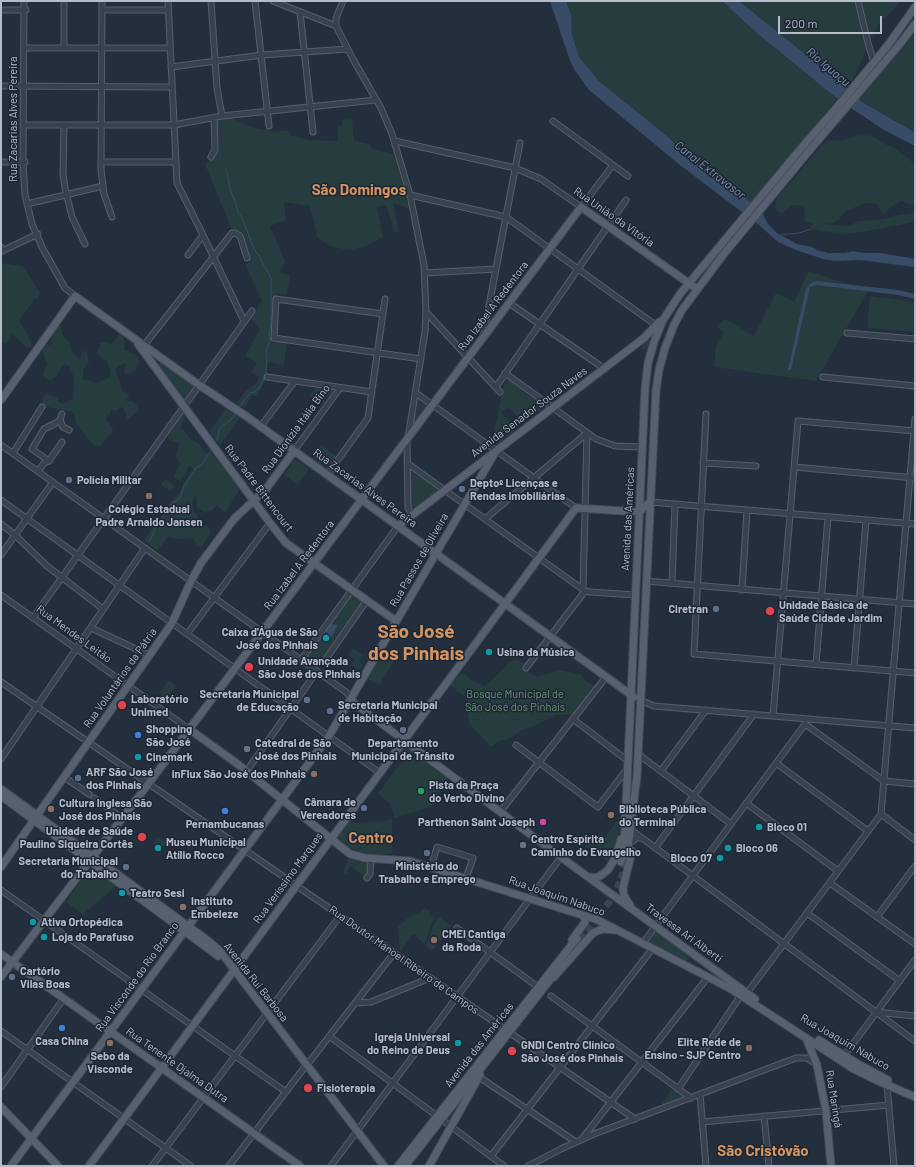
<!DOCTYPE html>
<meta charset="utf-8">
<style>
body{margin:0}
#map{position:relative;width:916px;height:1167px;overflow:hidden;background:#242f3e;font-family:Barlow,sans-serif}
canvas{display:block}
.frame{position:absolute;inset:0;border:2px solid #b4bcc9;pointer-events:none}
.scale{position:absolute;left:778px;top:16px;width:104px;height:18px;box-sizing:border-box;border:2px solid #b4bcc9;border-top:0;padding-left:5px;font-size:12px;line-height:14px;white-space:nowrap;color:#b4bcc9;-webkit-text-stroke:3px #1d2633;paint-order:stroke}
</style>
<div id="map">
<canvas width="916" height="1167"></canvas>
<div class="frame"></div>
<div class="scale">200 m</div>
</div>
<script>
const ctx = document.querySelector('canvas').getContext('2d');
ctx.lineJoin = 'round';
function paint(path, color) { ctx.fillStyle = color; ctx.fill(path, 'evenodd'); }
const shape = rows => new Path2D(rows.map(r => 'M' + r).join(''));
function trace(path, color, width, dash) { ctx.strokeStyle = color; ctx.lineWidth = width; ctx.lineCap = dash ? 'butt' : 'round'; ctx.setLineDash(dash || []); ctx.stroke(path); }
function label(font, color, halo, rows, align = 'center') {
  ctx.font = font + ' Barlow,sans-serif'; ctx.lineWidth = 3; ctx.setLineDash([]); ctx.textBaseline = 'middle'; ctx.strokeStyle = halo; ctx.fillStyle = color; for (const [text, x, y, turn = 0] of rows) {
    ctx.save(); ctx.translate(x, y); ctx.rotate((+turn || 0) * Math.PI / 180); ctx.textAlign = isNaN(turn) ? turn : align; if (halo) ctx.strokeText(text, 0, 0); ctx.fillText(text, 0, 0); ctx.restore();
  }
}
paint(shape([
 [566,1,722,1,777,50,834,95,836,100,752,203,687,156,668,137,599,81,579,57,572,35,569,8],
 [739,1,901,1,878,25,848,89],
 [915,29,915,133,895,120,874,109,859,99,905,46],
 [232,118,251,127,274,132,288,130,290,135,308,140,338,141,338,126,342,125,342,120,352,119,354,141,368,144,373,149,394,154,409,209,393,203,399,232,395,233,387,208,384,205,377,207,383,237,367,246,348,250,330,246,317,237,310,206,284,202,286,220,270,226,285,261,280,273,290,275,287,294,275,294,273,298,272,340,287,343,284,365,268,362,265,381,257,396,252,396,244,408,237,403,245,391,256,384,259,377,251,373,257,363,245,356,260,330,250,318,252,313,257,310,258,305,262,302,246,266,250,260,243,237,239,232,232,230,205,164,216,153,218,148,216,119],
 [863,135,872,136,887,145,896,149,915,164,915,206,901,201,891,207,884,214,880,210,877,204,871,203,864,203,845,212,839,219,833,223,824,224,847,226,851,225,859,221,885,219,894,216,913,213,915,213,915,222,862,232,844,234,833,233,811,229,811,226,814,224,806,222,804,219,805,212,803,207,797,205,791,206,782,213,776,210,775,205,778,197,822,145,827,141,834,140,840,141,856,136],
 [1,263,23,266,40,293,38,298,34,299,19,321,29,337,32,346,27,348,13,334,6,344,1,342],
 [809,271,868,291,816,381,714,367,716,346,724,332,716,327,725,319,754,336,776,293,794,302],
 [870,296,915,302,915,332,867,328],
 [60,323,62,333,65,339,70,342,71,350,80,360,81,352,87,351,89,362,83,370,83,379,97,383,110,377,110,372,107,360,102,359,97,353,101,343,108,342,111,344,116,339,119,333,123,336,125,343,124,350,138,356,139,362,137,369,130,374,124,373,125,363,119,366,115,370,123,391,129,394,127,402,132,401,136,404,138,410,128,420,123,407,115,411,110,409,110,415,106,417,106,419,113,429,111,435,107,437,101,446,95,445,88,439,76,423,75,416,72,412,43,406,42,399,46,393,57,398,58,402,63,404,72,399,74,382,72,371,69,366,65,364,60,369,57,376,51,380,46,379,43,375,45,368,47,364,42,349,46,344,51,345,52,337,55,327],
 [648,340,653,342,649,354,645,353,646,350,640,348],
 [162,362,196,385,185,401,158,366,159,363],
 [509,379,544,406,529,419,524,411,517,416,509,408,501,412,515,430,497,444,493,440,503,387],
 [316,388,333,390,322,405,309,396],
 [418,399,427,404,413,424],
 [226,408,240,418,220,445,210,431],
 [184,409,189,413,184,419,181,427,190,439,200,444,204,452,214,455,230,471,240,486,239,490,225,513,217,505,211,511,204,512,197,507,197,499,196,496,194,496,192,503,194,512,198,515,197,520,199,524,199,528,205,524,209,528,210,533,202,547,196,544,193,538,181,539,168,537,157,551,144,540,155,524,163,516,172,500,181,491,183,484,193,468,177,460,176,456,179,444,170,440,167,436,170,429],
 [322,446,336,456,327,468,313,458],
 [295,459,309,469,298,485,284,475],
 [181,462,189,466,181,481,173,477],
 [409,467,437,486,437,491,415,508,410,506],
 [165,479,175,486,171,491,161,485],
 [349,594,364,604,317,670,302,660],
 [353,648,363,655,359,662,363,665,359,670,351,665,354,660,357,661,348,655],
 [382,651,395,659,379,685,366,678],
 [517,660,526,665,523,669,526,672,531,673,538,677,559,670,580,674,587,682,595,686,574,715,567,714,555,715,535,726,522,730,509,739,498,741,491,747,470,724,467,712,468,698,457,691,449,683,457,674,464,674,473,681,484,686,492,680,504,668,508,662],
 [169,680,176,686,166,699,159,693],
 [404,745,449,778,438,794,440,796,433,806,395,818,390,803,378,794,402,761,400,750],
 [622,814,616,847,609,863,583,844,586,840,594,845,600,844],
 [392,819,392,854,366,854,359,852,351,849,336,837,348,821,360,823,375,821,380,822],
 [158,837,167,843,162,849,154,843],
 [349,858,367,863,368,873,365,878,351,866,346,874,343,872],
 [92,866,116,886,83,914,66,902],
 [424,908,429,910,430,915,434,917,425,944,413,934,400,952,398,926,408,918,420,912,422,909],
 [439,917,451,926,432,951,425,946,434,924],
 [656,930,690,955,689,960,685,960,650,942,649,941,649,939],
 [476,1079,451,1124,444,1119],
 [673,1088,686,1097,660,1107]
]), '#263c3f');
paint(shape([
 [550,1,566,1,571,15,572,35,579,57,599,81,668,137,687,156,752,203,762,213,768,224,777,233,797,244,812,247,817,250,828,253,845,253,853,251,864,253,881,253,915,259,915,267,860,260,835,261,823,259,796,250,778,242,759,225,680,165,589,90,574,69,569,58],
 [722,1,739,1,846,87,862,102,911,130,915,133,915,146,884,130,839,100,758,34],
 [816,281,898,290,915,294,915,299,898,295,817,285,810,287,791,370,788,370,806,289,811,283],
 [331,624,338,625,329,642,323,641,323,639,328,639,325,631]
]), '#394c67');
trace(shape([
 [226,169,231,192,236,204,238,213,241,216,255,251,258,254,271,278,271,323,269,335,270,340,266,351,267,357,266,375,259,388,254,392,250,393,239,407],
 [780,235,799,233,811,229],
 [215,443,218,437,219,430,221,427,232,419,236,413],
 [150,541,157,524,171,505,181,497,183,488,188,480,196,468,201,465,212,449]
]), '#394c67', 1);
trace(shape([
 [581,940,610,901,621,880,626,863]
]), '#3a4453', 7, [7, 3.5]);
const minor = shape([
 [24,1,23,162,25,195,32,224,43,249,65,288,75,296],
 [102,1,101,170,104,194,112,217],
 [168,1,177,183,203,235,244,321],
 [211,1,217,88,222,116],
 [255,1,269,126],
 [273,1,336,26],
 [343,1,336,18,336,26,354,61,381,108,392,134,410,195,424,265,426,312,425,332,407,444,408,508,412,514],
 [858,1,868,43,874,63],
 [1,10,26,10],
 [102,10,168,10],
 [300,12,313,132],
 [24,48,170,48],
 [64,48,64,1],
 [171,67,262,55,347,49],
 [1,86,172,87],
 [553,121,628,176],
 [23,125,174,125,222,116,376,100],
 [64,125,63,174,65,188,72,217,85,244],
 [395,141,515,168,541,179,581,207,613,165],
 [211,157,215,150,214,118],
 [1,162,25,162],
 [101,162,175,162],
 [410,195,506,217,657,326],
 [27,204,103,186],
 [1,247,2,251,38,234],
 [188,255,203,235],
 [425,273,496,269],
 [509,303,605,369],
 [426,312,500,392],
 [383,314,276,299,274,338,421,359],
 [847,333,915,339],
 [483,337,520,143],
 [142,348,232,233,235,233,240,236,247,258],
 [505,373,596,439,615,446,642,447],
 [267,377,372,392],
 [823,377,915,386],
 [496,387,626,200],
 [416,393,576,508],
 [706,414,694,654,915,673],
 [60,420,63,427,69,430],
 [261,426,295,381],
 [1,445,346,692,351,698],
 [294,451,340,388],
 [13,453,42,407],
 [49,461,32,449,44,429,56,423,60,420,62,414],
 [407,463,585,591,590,592,635,595],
 [703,463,756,466],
 [794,467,915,478],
 [38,471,44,463,49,461,62,442],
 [327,475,368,418,385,299],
 [1,500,380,773],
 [650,502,915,524],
 [485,519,587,433],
 [1,524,15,535,47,566,103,609],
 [1,555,53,482],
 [646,581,915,604],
 [672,582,675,505],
 [583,589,587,433],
 [742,590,747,510],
 [1,595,189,729],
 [33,618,252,311],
 [91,628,149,655],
 [187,634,270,523],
 [326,659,367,600],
 [301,660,398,526],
 [816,664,828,517],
 [526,668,585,591],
 [854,668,866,520],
 [1,682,635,1119],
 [640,700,654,706,915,728],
 [773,716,798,421,915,431],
 [573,719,628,761],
 [805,724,884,781],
 [516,745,598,807,627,769],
 [638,754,731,824],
 [1,759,145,548],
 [776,763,868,831],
 [661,771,706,710],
 [246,772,317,671],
 [64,777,89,794],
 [884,781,915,784],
 [94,798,122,818],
 [746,803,838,871],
 [500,812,606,677],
 [881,814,915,840],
 [630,829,915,1041],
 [633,841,636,838,642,838],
 [655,848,754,714],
 [431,867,437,847,473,858,466,878],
 [367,878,370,874,371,859],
 [830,883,915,944],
 [1,890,286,1092],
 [807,913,900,981],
 [877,917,915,866],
 [457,928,538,987],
 [643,943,805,724],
 [747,993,881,814,915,419],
 [551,996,691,1098],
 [355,1003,371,1002,430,978],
 [876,1012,915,1016],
 [267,1013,340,916],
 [1,1031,191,1166],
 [329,1036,437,1116],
 [844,1056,915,960],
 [307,1065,394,953],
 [479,1077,576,1142],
 [887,1085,894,1166],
 [1,1087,64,998],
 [678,1089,741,995],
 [700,1094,706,1166],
 [764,1116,769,1166],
 [441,1119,504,1166],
 [702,1122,889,1105],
 [582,1139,708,977],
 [491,1156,653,948],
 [152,1166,265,1016],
 [229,1166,304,1068],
 [331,1166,561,857],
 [528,1166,561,1149,594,1134,796,1058,807,1058,816,1064]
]);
const major = shape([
 [138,344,270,523,286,543,396,621],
 [1,400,75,296,199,385,246,416,634,697],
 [398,526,644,338,659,322],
 [351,698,354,703,558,855,755,999],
 [189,729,235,762,350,854,365,858,410,861,598,920,731,989,852,1068,876,1080,915,1097],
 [1,789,207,940,220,951,384,1166],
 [1,796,218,956],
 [627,856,637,776,656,391,659,370,665,348,674,325,682,310,723,255,809,151,900,44,915,24],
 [621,862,624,847,627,783,645,389,648,363,654,342,663,320,680,294,803,146,838,106,888,45,915,7],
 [1,867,172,623,191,581,201,563,234,519,266,489,294,451],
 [589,877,594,878,600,876,608,870,616,857,621,839],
 [630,905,624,896,623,888,632,851],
 [572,940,585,922,585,918,582,915],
 [1,954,300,1166],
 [1,977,146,787,581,207,697,289],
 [554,977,593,933,602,929,615,930],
 [806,1038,817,1065,826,1111,831,1166],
 [819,1040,858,1064,888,1080],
 [1,1107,58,1166],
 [11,1166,329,736,496,451],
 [89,1166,576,508,639,512,650,502],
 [398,1166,577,938],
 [405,1166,556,972],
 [429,1166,480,1075]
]);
trace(minor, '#565f6c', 7);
trace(major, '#414a57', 9);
trace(minor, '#38414e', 5);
trace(major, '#56606e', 7);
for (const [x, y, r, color] of [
 [69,480,4,"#5c6f8a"],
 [462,489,4,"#5c6f8a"],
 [149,496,4,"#8d6e63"],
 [716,609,4,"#5c6f8a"],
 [770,611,5,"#e0444e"],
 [326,638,4,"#0f9aa8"],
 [489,652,4,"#0f9aa8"],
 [249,667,5,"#e0444e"],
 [307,700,4,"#5c6f8a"],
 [122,705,5,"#e0444e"],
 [330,711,4,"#5c6f8a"],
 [403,730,4,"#5c6f8a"],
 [138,735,4,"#3f7fe0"],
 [247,749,4,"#6b7280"],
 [138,757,4,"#0f9aa8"],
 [314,774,4,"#8d6e63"],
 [78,778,4,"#5c6f8a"],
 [421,791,4,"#2e9e5b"],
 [364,808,4,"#5c6f8a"],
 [51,809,4,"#8d6e63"],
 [225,811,4,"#3f7fe0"],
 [611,815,4,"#8d6e63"],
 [543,822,4,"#d1479c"],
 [759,827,4,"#0f9aa8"],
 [142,837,5,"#e0444e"],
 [523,845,4,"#6b7280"],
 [158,848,4,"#0f9aa8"],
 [728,848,4,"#0f9aa8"],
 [427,853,4,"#5c6f8a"],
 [720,858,4,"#0f9aa8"],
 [126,867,4,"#5c6f8a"],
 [122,893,4,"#0f9aa8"],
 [183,907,4,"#8d6e63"],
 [33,922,4,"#0f9aa8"],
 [44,937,4,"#0f9aa8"],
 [434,940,4,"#8d6e63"],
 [12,977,4,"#5c6f8a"],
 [62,1028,4,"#3f7fe0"],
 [110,1043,4,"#8d6e63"],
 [458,1043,4,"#0f9aa8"],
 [749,1048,4,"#8d6e63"],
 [512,1051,5,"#e0444e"],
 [308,1088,5,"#e0444e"]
]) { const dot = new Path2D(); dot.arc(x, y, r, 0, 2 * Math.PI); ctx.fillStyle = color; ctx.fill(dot); trace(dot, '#1d2633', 1.5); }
label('11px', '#b4bcc9', '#1d2633', [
 ["Rua Zacarias Alves Pereira",13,119,-90],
 ["Rua União da Vitória",614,217,35],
 ["Rua Izabel A Redentora",493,306,-53],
 ["Avenida Senador Souza Naves",529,412,-37],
 ["Rua Dionízia Itália Bino",296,429,-54],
 ["Rua Padre Bittencourt",259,488,53],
 ["Rua Zacarias Alves Pereira",365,488,36],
 ["Avenida das Américas",628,519,-87],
 ["Rua Passos de Oliveira",419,560,-60],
 ["Rua Izabel A Redentora",299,565,-53],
 ["Rua Mendes Leitão",74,634,36],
 ["Rua Voluntários da Pátria",120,678,-55],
 ["Rua Veríssimo Marques",288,878,-54],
 ["Rua Joaquim Nabuco",557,896,19],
 ["Travessa Ari Alberti",684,933,36],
 ["Rua Doutor Manoel Ribeiro de Campos",404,960,35],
 ["Rua Visconde do Rio Branco",137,977,-54],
 ["Avenida Rui Barbosa",256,982,52],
 ["Rua Joaquim Nabuco",845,1042,30],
 ["Avenida das Américas",479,1045,-52],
 ["Rua Tenente Djalma Dutra",177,1065,35],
 ["Rua Maringá",834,1099,81]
]);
label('bold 11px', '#b4bcc9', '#1d2633', [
 ["Polícia Militar",77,480],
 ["Deptoº Licenças e",470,483],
 ["Rendas Imobiliárias",470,496],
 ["Colégio Estadual",149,509,"center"],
 ["Padre Arnaldo Jansen",149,522,"center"],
 ["Unidade Básica de",779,605],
 ["Saúde Cidade Jardim",779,618],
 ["Ciretran",708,609,"right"],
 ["Caixa d'Água de São",318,632,"right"],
 ["José dos Pinhais",318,645,"right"],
 ["Usina da Música",497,652],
 ["Unidade Avançada",258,661],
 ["São José dos Pinhais",258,674],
 ["Secretaria Municipal",299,694,"right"],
 ["de Educação",299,707,"right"],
 ["Laboratório",131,699],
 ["Unimed",131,712],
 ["Secretaria Municipal",338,705],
 ["de Habitação",338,718],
 ["Shopping",146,729],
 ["São José",146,742],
 ["Catedral de São",255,743],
 ["José dos Pinhais",255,756],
 ["Departamento",403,743,"center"],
 ["Municipal de Trânsito",403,756,"center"],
 ["Cinemark",146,757],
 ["ARF São José",86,772],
 ["dos Pinhais",86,785],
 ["inFlux São José dos Pinhais",306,774,"right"],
 ["Pista da Praça",429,785],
 ["do Verbo Divino",429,798],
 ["Câmara de",356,802,"right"],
 ["Vereadores",356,815,"right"],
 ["Cultura Inglesa São",59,803],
 ["José dos Pinhais",59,816],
 ["Biblioteca Pública",619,809],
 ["do Terminal",619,822],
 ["Parthenon Saint Joseph",535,822,"right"],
 ["Pernambucanas",225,824,"center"],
 ["Bloco 01",767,827],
 ["Unidade de Saúde",133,831,"right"],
 ["Paulino Siqueira Cortês",133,844,"right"],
 ["Centro Espírita",531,839],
 ["Caminho do Evangelho",531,852],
 ["Museu Municipal",166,842],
 ["Atílio Rocco",166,855],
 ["Bloco 06",736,848],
 ["Bloco 07",712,858,"right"],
 ["Secretaria Municipal",118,861,"right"],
 ["do Trabalho",118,874,"right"],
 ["Ministério do",427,866,"center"],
 ["Trabalho e Emprego",427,879,"center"],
 ["Teatro Sesi",130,893],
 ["Instituto",191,901],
 ["Embeleze",191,914],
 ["Ativa Ortopédica",41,922],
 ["CMEI Cantiga",442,934],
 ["da Roda",442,947],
 ["Loja do Parafuso",52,937],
 ["Cartório",20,971],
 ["Vilas Boas",20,984],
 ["Igreja Universal",450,1037,"right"],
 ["do Reino de Deus",450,1050,"right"],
 ["Casa China",62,1041,"center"],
 ["Elite Rede de",741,1042,"right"],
 ["Ensino - SJP Centro",741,1055,"right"],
 ["GNDI Centro Clínico",521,1045],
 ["São José dos Pinhais",521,1058],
 ["Sebo da",110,1056,"center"],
 ["Visconde",110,1069,"center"],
 ["Fisioterapia",317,1088]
], 'left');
label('11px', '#6b9a76', '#1d2633', [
 ["Bosque Municipal de",515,694],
 ["São José dos Pinhais",515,707]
]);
label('italic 12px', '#7c92b1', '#1d2633', [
 ["Rio Iguaçu",828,67,40],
 ["Canal Extravasor",710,170,38]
]);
label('bold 15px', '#d59563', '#1d2633', [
 ["São Domingos",359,190],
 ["Centro",371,838],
 ["São Cristóvão",763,1151]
]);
label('bold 19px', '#d59563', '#1d2633', [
 ["São José",416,632],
 ["dos Pinhais",416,654]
]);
</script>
